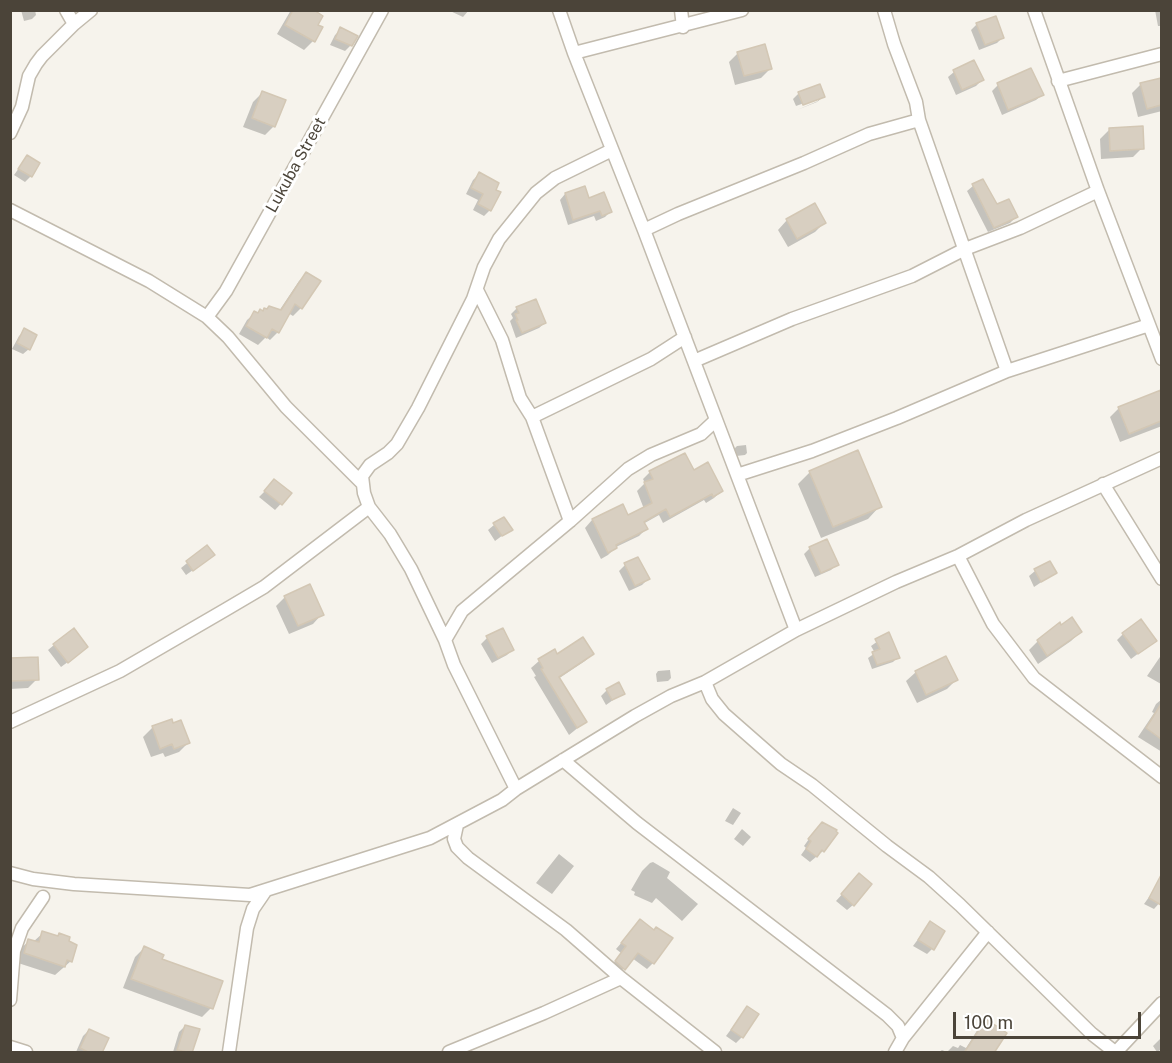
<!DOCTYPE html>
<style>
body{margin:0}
#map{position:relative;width:1172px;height:1063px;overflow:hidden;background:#f6f3ec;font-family:"Public Sans",sans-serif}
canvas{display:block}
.frame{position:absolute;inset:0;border:12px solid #4b4439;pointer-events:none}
.scale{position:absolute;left:953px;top:1012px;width:188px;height:27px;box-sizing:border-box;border:3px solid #4b4439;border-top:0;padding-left:8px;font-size:18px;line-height:21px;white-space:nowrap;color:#4b4439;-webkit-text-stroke:4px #fff;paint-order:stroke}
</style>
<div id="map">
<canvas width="1172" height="1063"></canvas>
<div class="frame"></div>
<div class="scale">100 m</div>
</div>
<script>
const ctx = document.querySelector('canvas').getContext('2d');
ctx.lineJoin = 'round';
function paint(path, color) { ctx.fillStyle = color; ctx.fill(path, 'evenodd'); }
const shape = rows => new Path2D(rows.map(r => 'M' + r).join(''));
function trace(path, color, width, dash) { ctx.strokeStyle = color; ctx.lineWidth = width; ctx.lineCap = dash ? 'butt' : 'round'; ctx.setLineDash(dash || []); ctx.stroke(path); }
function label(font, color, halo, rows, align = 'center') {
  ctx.font = font + ' "Public Sans",sans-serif'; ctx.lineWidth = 6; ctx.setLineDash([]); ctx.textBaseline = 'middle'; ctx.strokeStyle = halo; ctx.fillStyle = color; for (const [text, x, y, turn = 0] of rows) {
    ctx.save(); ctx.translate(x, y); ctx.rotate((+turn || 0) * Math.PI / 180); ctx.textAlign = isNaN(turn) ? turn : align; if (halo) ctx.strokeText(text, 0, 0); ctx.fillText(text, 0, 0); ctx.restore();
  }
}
paint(shape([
 [21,10,35,10,36,15,32,19,24,21],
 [291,10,311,10,316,25,313,41,304,50,277,34],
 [448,10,469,10,463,17],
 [1155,10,1162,10,1162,26,1158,26],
 [977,24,1002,38,997,43,979,50,971,30],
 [341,29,351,45,345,51,330,45,335,35],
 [738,53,770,69,761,78,735,85,729,62],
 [973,62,982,80,976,86,956,95,948,77,954,72],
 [1162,79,1162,111,1138,117,1132,93,1141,84],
 [998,85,1042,95,1036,100,1002,115,992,91],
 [262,93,274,126,265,135,243,127,253,102],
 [799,93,823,97,817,102,797,110,818,101,818,98,796,106,793,99],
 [1109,130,1142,148,1133,157,1101,159,1100,139],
 [27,157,31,176,25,182,14,175],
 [479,174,490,210,484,216,473,210,478,200,466,194,473,180],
 [973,186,997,206,1016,217,1010,223,988,232,967,191],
 [565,194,588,200,611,211,605,217,596,221,594,216,568,225,560,200],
 [787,220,824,223,815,232,788,247,778,230],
 [306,274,301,308,293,316,288,313,278,332,270,340,266,337,258,345,239,334,247,320,255,313,257,314,279,311,299,281],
 [517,308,545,323,539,328,516,338,510,321,513,318,511,314],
 [25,330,29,349,23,354,12,349,19,336],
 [1160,392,1162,426,1120,442,1110,417,1119,408],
 [746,445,747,453,745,455,736,456,734,449,737,446],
 [650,472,693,472,721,491,714,498,706,503,704,500,663,523,659,515,643,524,646,529,639,536,616,547,608,555,601,559,585,528,592,520,622,506,628,517,644,509,637,491,645,483,643,479],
 [810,472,880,506,868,519,821,538,798,484],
 [269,487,290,494,275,510,259,497],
 [494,525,511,529,495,541,488,530],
 [207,547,207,560,186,575,181,568],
 [810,548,837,564,831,570,815,577,804,554],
 [1049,563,1055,573,1034,587,1029,576,1035,571],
 [625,565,648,579,642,585,629,591,619,571],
 [285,597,322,614,313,624,289,634,276,606],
 [1080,632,1071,641,1038,664,1029,650,1038,641],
 [888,634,898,657,893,662,872,669,868,658,875,653,871,646],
 [1123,634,1152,643,1131,659,1117,640],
 [487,638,513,649,507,655,492,663,481,644],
 [54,645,80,653,61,667,48,650],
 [554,651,557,656,592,654,585,661,558,679,585,722,569,735,534,677,536,676,531,668,539,661],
 [1162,654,1162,683,1161,684,1147,676],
 [946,658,956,680,947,689,917,703,906,681,916,672],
 [10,660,37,679,28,688,10,689],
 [670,670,671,678,668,681,657,682,656,674,658,671],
 [607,690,623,693,606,705,601,696],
 [1162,699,1162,752,1138,737,1154,713,1152,712,1156,704],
 [171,721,188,743,179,752,165,757,163,753,151,757,143,737,152,728],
 [733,808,741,813,733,825,725,821],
 [742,829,751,837,743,846,734,839],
 [816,829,823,851,810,862,801,855,806,848,804,846],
 [559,854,574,866,552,894,536,883],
 [653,862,670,872,667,878,698,904,682,921,656,898,652,903,634,895,635,892,631,890,642,871,650,863],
 [854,881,853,905,847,910,836,901],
 [1157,886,1162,888,1162,900,1154,909,1144,904],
 [930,923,932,949,927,954,913,946],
 [635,927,653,963,647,969,632,958,618,975,610,968,621,953,616,949],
 [43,933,57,937,59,935,71,961,55,975,15,962,19,950,29,941,33,942],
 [144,948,160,959,211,1008,202,1017,123,988,135,957],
 [747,1008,742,1037,736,1043,726,1036],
 [986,1021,992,1052,939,1052,942,1050,947,1052,953,1046,958,1048,960,1045,966,1048,978,1029],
 [185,1026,191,1052,173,1052,179,1032],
 [89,1030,100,1052,76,1052,83,1036],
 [1162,1037,1162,1049,1157,1052,1153,1046]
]), '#0003');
const building = shape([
 [293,10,314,10,323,16,318,25,323,27,315,42,285,25,293,10],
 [996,16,1004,38,985,45,976,23,996,16],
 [340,27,358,36,352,46,335,39,340,27],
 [765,44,772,69,744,76,737,52,765,44],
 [974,60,984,80,962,90,953,70,974,60],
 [1031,68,1044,95,1008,110,997,83,1031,68],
 [1161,78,1161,105,1147,109,1140,83,1161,78],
 [820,84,825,97,803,105,798,92,820,84],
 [262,91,286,100,275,127,252,118,262,91],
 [1143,126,1144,149,1110,151,1109,128,1143,126],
 [27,155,40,163,32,177,18,169,27,155],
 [479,172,499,183,496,190,501,192,491,211,478,204,483,194,471,188,479,172],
 [983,179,997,204,1009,199,1018,217,994,228,972,184,983,179],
 [585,186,589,198,604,192,612,212,602,216,600,211,573,220,565,193,585,186],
 [815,203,826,223,797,239,786,219,815,203],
 [306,272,321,281,302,309,295,304,279,333,272,329,267,338,246,326,254,311,258,313,260,309,263,311,264,308,267,309,269,306,281,310,306,272],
 [536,299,546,323,522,333,516,320,518,320,515,314,519,313,516,307,536,299],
 [24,328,37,335,30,350,17,343,24,328],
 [1161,390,1161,421,1129,434,1118,407,1161,390],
 [858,450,882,507,833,527,809,471,858,450],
 [685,453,694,470,708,462,723,491,713,497,712,494,670,517,666,509,644,522,648,529,616,545,617,548,608,553,592,519,623,504,628,515,652,503,644,482,653,479,649,471,685,453],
 [274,479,292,493,282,505,264,491,274,479],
 [504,517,513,530,502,536,493,523,504,517],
 [827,539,839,565,821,573,809,547,827,539],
 [207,545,215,555,193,571,186,561,207,545],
 [638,557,650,579,635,586,624,563,638,557],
 [1050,561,1057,573,1041,582,1034,569,1050,561],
 [310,584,324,615,298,626,284,596,310,584],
 [1072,617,1082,632,1047,656,1037,640,1060,622,1061,625,1072,617],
 [1141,619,1157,641,1138,654,1122,633,1141,619],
 [74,628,88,647,68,663,53,644,74,628],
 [503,628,514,650,498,658,486,636,503,628],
 [889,632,900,658,877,665,872,652,880,649,875,639,889,632],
 [583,637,594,654,559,677,587,722,577,728,541,669,543,668,538,659,555,649,557,654,583,637],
 [946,656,958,680,926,695,915,671,946,656],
 [38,657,39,680,10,681,10,658,38,657],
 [619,682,625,694,612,700,606,689,619,682],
 [1161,704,1161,739,1146,728,1161,704],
 [172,719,173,723,181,720,190,743,174,749,172,744,160,749,152,726,172,719],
 [822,822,837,830,836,831,838,833,824,852,822,850,817,857,806,849,811,841,808,839,822,822],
 [859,873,872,884,854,906,841,894,859,873],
 [1161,875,1161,905,1149,898,1161,875],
 [640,919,654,930,656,927,673,938,654,964,638,953,625,970,615,961,626,946,621,943,640,919],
 [930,921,945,931,934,950,918,940,930,921],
 [42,931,58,936,59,933,70,937,69,941,77,945,72,962,67,960,65,967,24,953,28,939,39,942,42,931],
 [144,946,164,955,162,959,223,981,213,1009,131,979,144,946],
 [747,1006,759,1014,743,1038,731,1030,747,1006],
 [986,1019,1007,1033,994,1053,964,1053,986,1019],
 [185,1025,200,1029,192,1053,177,1050,185,1025],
 [89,1029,109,1038,102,1053,90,1053,80,1048,89,1029]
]);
paint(building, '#d8cfc1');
trace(building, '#d3c7b4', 1.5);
const street = shape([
 [66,10,74,24],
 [559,10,574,53,644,230,796,630],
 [681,10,683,27],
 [884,10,894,44,916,102,919,120,1007,371],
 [1034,10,1098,191,1162,359],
 [574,53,742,10],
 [1058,81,1162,54],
 [10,133,22,107,29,76,36,64,42,56,74,24,91,10],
 [10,210,149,281,207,317,228,337,286,407,363,484],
 [644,230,678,214,804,163,869,134,919,120],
 [477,290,502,340,520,398,532,417,570,521],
 [207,317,226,291,382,10],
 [694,361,792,319,912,276,965,249,1020,228,1098,191],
 [532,417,651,359,685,337],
 [737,475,812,451,897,418,1007,371,1149,325],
 [1103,484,1162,579],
 [369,507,390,534,411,569,445,640,454,665,516,789],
 [958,556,993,624,1034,678,1162,777],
 [445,640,462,611,570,521,628,469,651,455,701,434,716,420],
 [705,682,712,699,724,714,781,764,812,785,887,846,929,877,960,905,1092,1034,1115,1052],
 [10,722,120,671,225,610,264,587,369,507,364,493,362,476,370,465,388,453,397,444,418,408,473,299,484,267,499,239,536,193,555,178,612,150],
 [563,760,637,823,887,1015,898,1026,903,1038],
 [457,825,454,839,457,847,468,858,566,930,621,978,715,1052],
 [10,873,33,879,74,884,250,895,430,838,502,800,516,789,635,716,671,696,705,682,796,630,896,582,958,556,1026,520,1162,458],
 [10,1000,14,951,22,928,43,897],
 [10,1047,26,1052],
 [229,1052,247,928,253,909,266,890],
 [449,1052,544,1013,621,978],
 [895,1052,903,1038,988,932],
 [1116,1052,1162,1003]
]);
trace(street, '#c2bbae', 15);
trace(street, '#fff', 12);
label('16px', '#4b4439', '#fff', [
 ["Lukuba Street",296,165,-61]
]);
</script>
